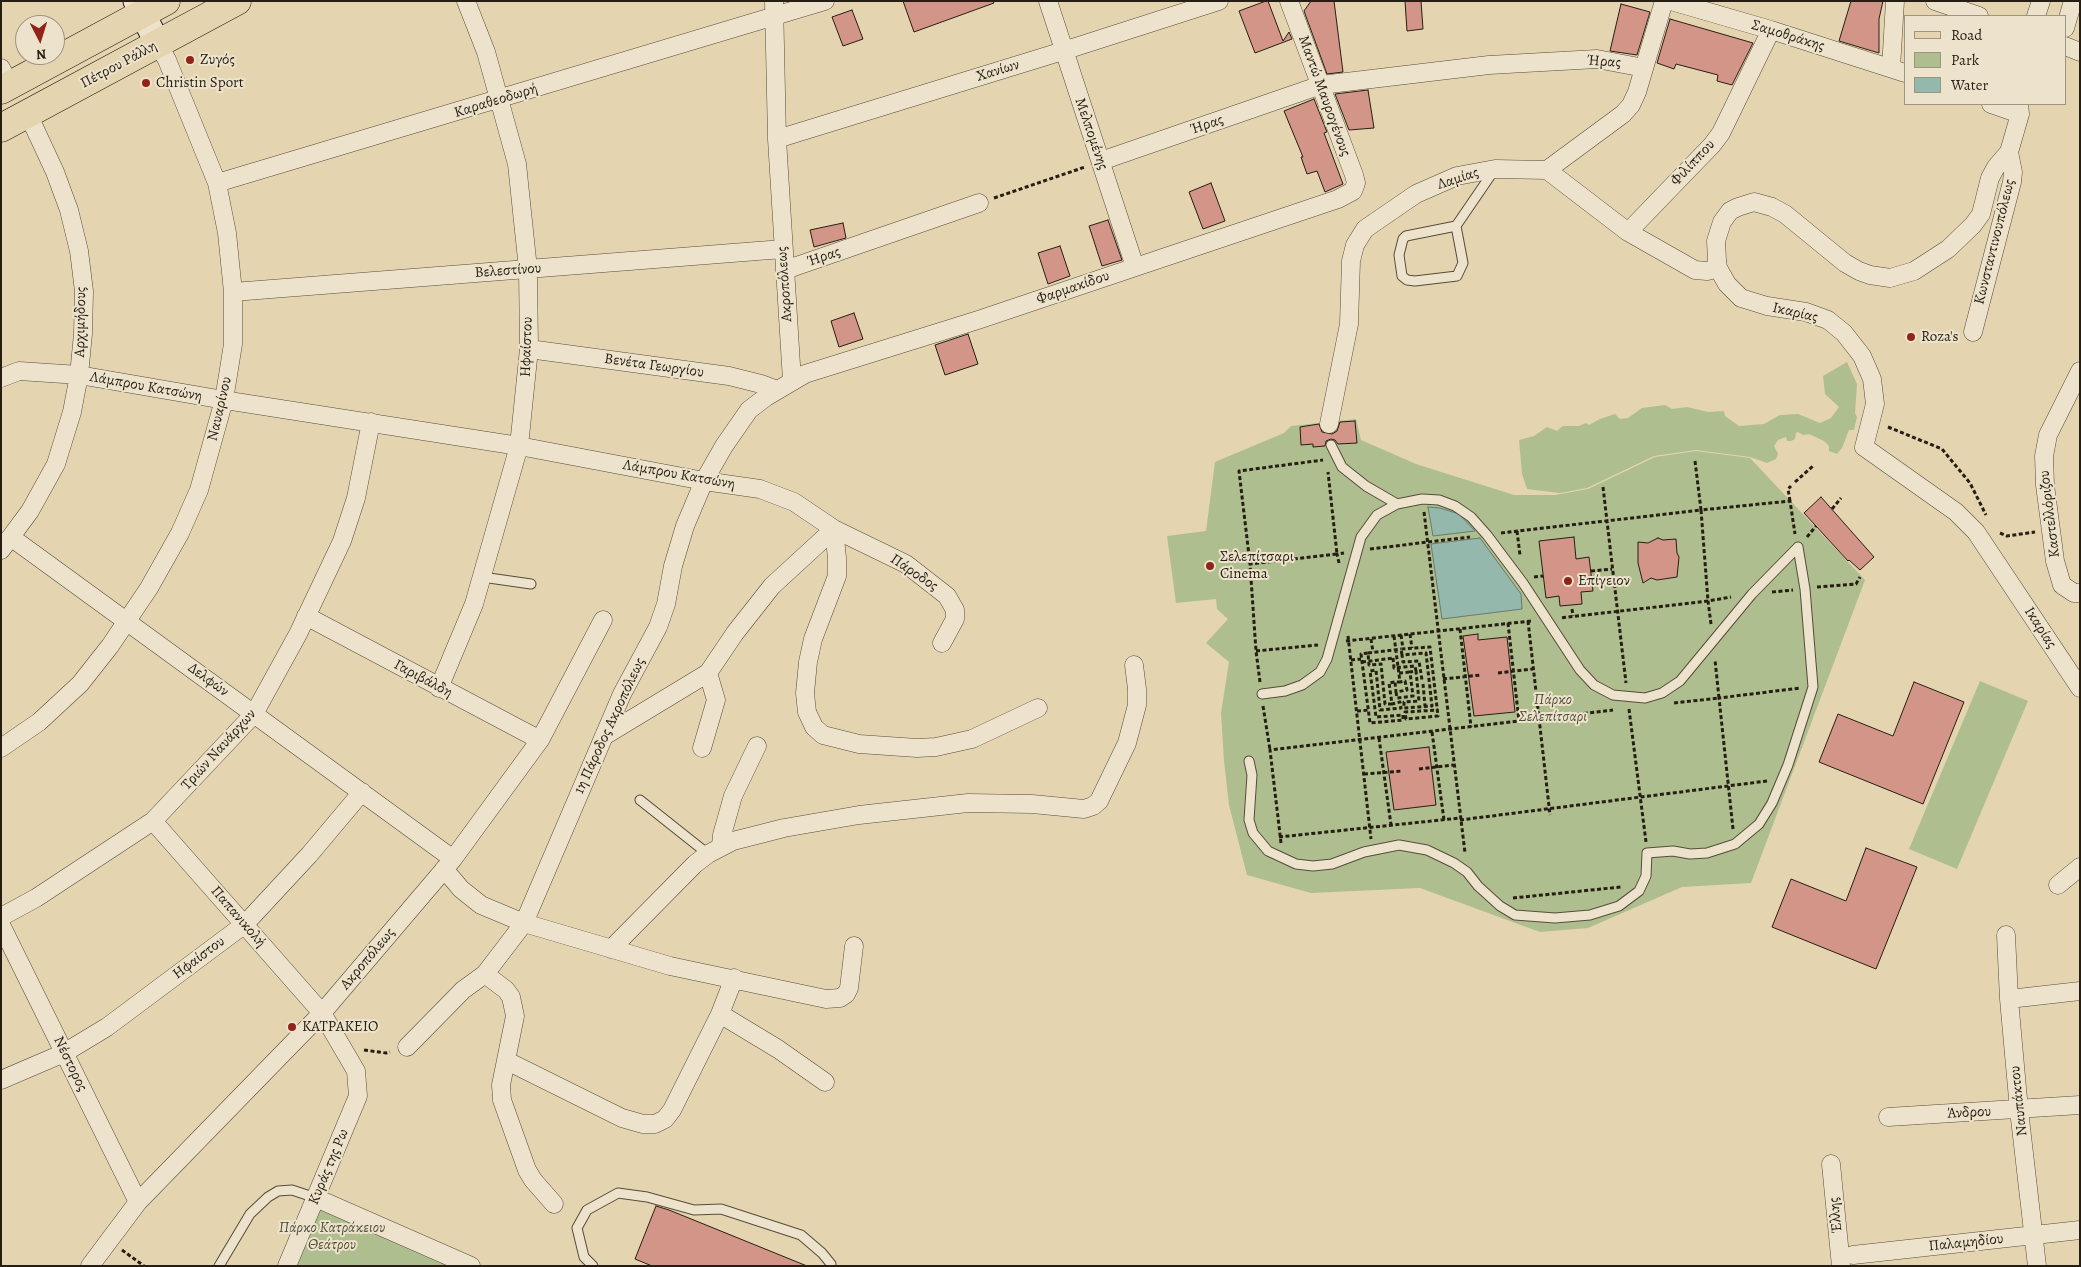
<!DOCTYPE html>
<meta charset="utf-8">
<style>
body{margin:0}
#map{position:relative;width:2081px;height:1267px;overflow:hidden;background:#e4d4b0;font-family:Alegreya,serif}
canvas{display:block}
.frame{position:absolute;inset:0;border:2px solid #261e13;pointer-events:none}
.legend{position:absolute;left:1904px;top:15px;width:162px;height:90px;box-sizing:border-box;background:#ede3cc;border:1px solid #9d9482;margin:0;padding:6px 9px;list-style:none;font-size:15px;color:#261e13}
.legend li{display:flex;align-items:center;gap:10px;height:25px}
.legend b{width:25px;border:1px solid #9d9482}
.north{position:absolute;left:15px;top:15px;width:50px;height:50px;box-sizing:border-box;background:#ede3cc;border:1px solid #9d9482;border-radius:50%;rotate:175deg;font-size:14px;font-weight:700;line-height:20px;text-align:center;color:#261e13}
.north::after{content:'';display:block;margin:auto;width:18px;height:22px;background:#8f2418;clip-path:polygon(50% 0,100% 100%,50% 72%,0 100%)}
</style>
<div id="map">
<canvas width="2081" height="1267"></canvas>
<div class="frame"></div>
<ul class="legend">
<li><b style="height:6px;background:#e4d4b0"></b>Road</li>
<li><b style="height:14px;background:#afbe8f"></b>Park</li>
<li><b style="height:14px;background:#95b8ac"></b>Water</li>
</ul>
<div class="north">N</div>
</div>
<script>
const ctx = document.querySelector('canvas').getContext('2d');
ctx.lineJoin = 'round';
function paint(path, color) { ctx.fillStyle = color; ctx.fill(path, 'evenodd'); }
const shape = rows => new Path2D(rows.map(r => 'M' + r).join(''));
function trace(path, color, width, dash) { ctx.strokeStyle = color; ctx.lineWidth = width; ctx.lineCap = dash ? 'butt' : 'round'; ctx.setLineDash(dash || []); ctx.stroke(path); }
function label(font, color, halo, rows, align = 'center') {
  ctx.font = font + ' Alegreya,serif'; ctx.lineWidth = 4; ctx.setLineDash([]); ctx.textBaseline = 'middle'; ctx.strokeStyle = halo; ctx.fillStyle = color; for (const [text, x, y, turn = 0] of rows) {
    ctx.save(); ctx.translate(x, y); ctx.rotate((+turn || 0) * Math.PI / 180); ctx.textAlign = isNaN(turn) ? turn : align; if (halo) ctx.strokeText(text, 0, 0); ctx.fillText(text, 0, 0); ctx.restore();
  }
}
paint(shape([
 [1847,362,1857,384,1855,413,1857,417,1854,430,1849,430,1842,448,1837,454,1829,451,1829,446,1824,441,1809,434,1803,435,1798,432,1796,433,1795,439,1791,441,1787,441,1786,437,1778,440,1774,446,1778,454,1776,459,1767,463,1750,457,1696,450,1654,456,1587,488,1560,493,1527,489,1522,474,1519,440,1534,436,1547,427,1557,431,1563,426,1579,426,1586,423,1589,425,1600,419,1615,414,1620,419,1628,418,1642,408,1665,405,1672,409,1687,407,1708,412,1724,411,1725,416,1739,426,1764,424,1780,415,1798,414,1820,423,1831,418,1839,407,1825,394,1823,376],
 [1356,419,1361,440,1416,464,1514,495,1555,495,1588,489,1655,457,1696,451,1750,458,1865,580,1751,883,1682,887,1588,928,1540,932,1420,888,1311,893,1247,875,1229,805,1224,761,1221,713,1229,662,1206,643,1228,619,1217,609,1216,599,1176,603,1167,536,1206,531,1215,462,1284,433,1291,426],
 [1980,681,2028,701,1957,869,1909,849],
 [316,1198,468,1266,287,1266]
]), '#afbe8f');
const water = shape([
 [1428,507,1440,508,1459,514,1475,531,1433,536,1428,507],
 [1480,538,1521,594,1522,609,1442,619,1431,544,1480,538]
]);
paint(water, '#95b8ac');
trace(water, '#697a6f', 1);
const building = shape([
 [903,1,993,1,994,3,914,32,903,1],
 [1266,1,1268,1,1283,41,1289,32,1292,39,1255,53,1239,11,1266,1],
 [1311,1,1334,1,1343,72,1327,74,1304,11,1311,1],
 [1405,1,1421,1,1423,29,1407,31,1405,1],
 [1851,1,1883,1,1879,19,1879,53,1839,41,1851,1],
 [1621,4,1650,12,1637,55,1610,51,1621,4],
 [852,10,863,39,843,46,832,17,852,10],
 [1670,19,1753,43,1732,85,1717,81,1718,75,1676,64,1674,69,1657,63,1670,19],
 [1368,90,1374,128,1349,130,1335,94,1368,90],
 [1314,99,1327,132,1324,133,1343,184,1325,192,1317,171,1307,174,1301,157,1303,157,1284,111,1314,99],
 [1211,183,1225,221,1203,229,1189,192,1211,183],
 [1108,220,1122,260,1102,266,1089,226,1108,220],
 [843,223,846,238,814,247,810,230,843,223],
 [1060,246,1070,276,1048,284,1038,253,1060,246],
 [854,313,863,339,839,347,831,321,854,313],
 [968,334,978,364,945,375,935,345,968,334],
 [1355,421,1357,443,1338,444,1335,440,1331,439,1326,441,1325,446,1313,447,1313,444,1301,445,1300,427,1319,424,1322,432,1332,434,1337,431,1340,422,1355,421],
 [1821,497,1874,557,1860,570,1849,560,1848,561,1804,513,1821,497],
 [1574,537,1576,559,1589,557,1593,591,1581,592,1582,604,1560,606,1559,596,1546,598,1539,541,1574,537],
 [1658,538,1663,540,1676,539,1677,553,1679,557,1677,577,1657,580,1651,578,1643,583,1638,563,1638,542,1648,543,1658,538],
 [1478,634,1478,640,1507,637,1515,712,1474,716,1463,636,1478,634],
 [1914,682,1964,702,1923,804,1819,762,1838,714,1893,736,1914,682],
 [1429,747,1436,805,1394,810,1386,752,1429,747],
 [1866,848,1917,867,1876,969,1772,927,1791,879,1846,901,1866,848],
 [656,1206,669,1210,807,1266,652,1266,635,1259,656,1206]
]);
paint(building, '#d29587');
trace(building, '#261e13', 1);
const lane = shape([
 [1456,226,1463,263,1457,276,1415,281,1407,280,1402,276,1399,255,1403,239,1406,236,1456,226,1495,169],
 [1331,445,1342,467,1366,486,1397,504,1422,499,1439,500,1455,506,1471,517,1487,535,1523,583,1580,670,1594,685,1613,695,1645,698,1662,693,1680,681,1752,594,1798,547],
 [482,577,531,584],
 [1262,694,1285,691,1302,685,1320,672,1327,659,1361,537,1377,515,1397,504],
 [1249,761,1252,775,1249,820,1253,833,1268,851,1296,864,1313,866,1332,864,1364,852,1399,845,1427,850,1454,863,1467,872,1478,886,1500,906,1515,915,1555,918,1590,915,1619,906,1639,891,1646,876,1647,853,1673,851,1690,854,1707,853,1735,844,1759,824,1772,803,1788,765,1813,687,1805,589,1798,547],
 [640,800,708,854],
 [219,1266,250,1214,268,1197,278,1191,292,1190,316,1198],
 [593,1266,584,1257,577,1228,587,1210,618,1193,647,1197,694,1210,721,1209,801,1235,822,1253,831,1264]
]);
const street = shape([
 [774,1,777,139,792,381],
 [1048,1,1135,267],
 [1671,1,1771,30,1905,73],
 [1935,1,1979,16],
 [2036,16,2041,1],
 [2065,28,2073,1],
 [2065,46,2080,52],
 [1,68,10,86],
 [1891,68,1895,1],
 [1991,104,2020,114],
 [777,139,1063,51,1219,1],
 [2009,152,1996,167,1990,178,1981,214,1973,225,1948,249,1914,271,1890,278,1870,275,1859,271,1845,263,1785,214,1772,207,1754,202,1738,207,1730,211,1722,222,1716,241,1717,260,1718,268,1727,284,1741,298,1767,306,1806,312,1828,320,1844,333,1862,356,1872,379,1875,404,1864,447,1956,512,1976,532,2080,688],
 [1101,161,1321,85,1489,65,1597,59,1644,68],
 [1547,170,1628,232,1695,270,1707,271,1718,268],
 [217,183,825,1],
 [1628,232,1712,145,1721,133,1771,30],
 [785,270,979,203],
 [233,292,783,249],
 [1973,332,2012,182,2013,172,2009,152,2020,114,2019,104],
 [529,349,729,376,761,384,777,390],
 [2080,371,2048,435,2044,456,2045,485,2055,561,2062,585,2074,593,2080,593],
 [1,378,19,371,79,375,224,400,519,446,704,481,760,489,794,502,834,529,906,564,947,596,955,610,955,619,942,643],
 [1329,424,1349,324,1351,261,1355,245,1365,229,1416,194,1457,176,1495,169,1547,170,1623,114,1631,105,1637,92,1664,1],
 [834,529,837,558,837,576,813,639,808,662,805,693,807,712,814,727,823,735,859,744,917,748,936,747,972,739,1038,708],
 [12,538,453,859],
 [1,550,30,511,56,464,72,412,79,375,83,334,84,291,79,251,69,210,55,172,28,114],
 [306,616,540,740],
 [439,688,474,604,519,446,529,349,528,269,517,164,486,52,466,1],
 [604,736,708,673,735,633,772,586,834,529],
 [1,748,39,722,80,684,110,646,149,588,180,533,199,490,224,400,233,344,233,292,227,233,217,183,167,60,158,44],
 [702,748,716,700,708,673],
 [153,821,322,1013,356,1071,358,1096,287,1266],
 [721,846,722,835,733,796,757,746],
 [444,869,461,889,481,905,524,923,670,966,826,999,840,998,846,994,849,988,854,946],
 [2058,885,2080,867],
 [1,917,36,898,153,821,254,714,298,634,342,541,356,498,371,422],
 [1,925,138,1202],
 [2006,935,2009,999,2019,1110,2037,1266],
 [611,949,695,864,708,854,733,841,784,828,859,815,968,803,1032,804,1084,809,1093,806,1099,801,1127,743,1137,705,1137,689,1134,665],
 [485,974,524,923,622,694,658,627,666,604,673,566,685,526,704,481,724,446,749,410,766,397,805,374,978,320,1338,199,1353,191,1356,183,1354,175,1289,1],
 [734,978,720,1014,778,1049,825,1082],
 [2009,999,2080,991],
 [407,1047,463,990,485,974,506,990,511,997,515,1016,501,1085,502,1100,527,1170,533,1180,554,1204],
 [507,1061,622,1118,643,1124,655,1124,665,1119,672,1110,720,1014],
 [1,1080,64,1053,107,1027,245,924,309,855,362,792],
 [1888,1117,2080,1105],
 [1831,1164,1841,1266],
 [316,1198,471,1266],
 [1853,1255,2080,1230],
 [90,1266,138,1202,322,1013,453,859,540,740,603,620]
]);
const secondary = shape([
 [136,1,158,44]
]);
const primary = shape([
 [1,90,166,1],
 [1,128,237,1]
]);
trace(lane, '#564c3a', 11);
trace(street, '#564c3a', 19);
trace(secondary, '#261e13', 27);
trace(primary, '#261e13', 29);
trace(shape([
 [994,198,1085,167],
 [1888,427,1942,449,1970,483,1986,515],
 [1695,461,1701,510,1790,501,1795,534],
 [1795,482,1813,466],
 [1603,487,1626,683],
 [1790,501,1788,489,1791,486],
 [1832,509,1841,498],
 [1424,512,1465,853],
 [1517,531,1520,555],
 [1501,533,1701,510,1708,601,1560,618],
 [2000,533,2007,536,2035,532],
 [1807,537,1816,526],
 [1370,549,1470,537],
 [1339,563,1337,554,1344,553],
 [1250,564,1239,471,1323,460],
 [1591,571,1612,569],
 [1534,577,1543,576],
 [1817,587,1856,584,1860,577],
 [1772,592,1793,590],
 [1572,609,1573,616],
 [1528,621,1550,815],
 [1508,623,1519,721],
 [1711,624,1708,601,1731,597],
 [1460,629,1471,727],
 [1410,634,1412,648],
 [1401,635,1403,649],
 [1348,636,1371,839],
 [1394,636,1400,682,1395,682,1396,692,1407,690,1405,681,1400,682],
 [1371,639,1373,652],
 [1346,641,1531,621],
 [1256,651,1318,645],
 [1368,653,1401,649],
 [1402,655,1401,649,1430,647,1438,716,1406,719,1405,712,1438,710],
 [1393,658,1394,668,1415,666,1416,671],
 [1351,660,1361,659],
 [1362,662,1394,658],
 [1399,673,1410,672],
 [1498,673,1533,669],
 [1443,679,1481,675],
 [1260,682,1256,651,1250,564,1337,554,1328,472],
 [1423,684,1425,706],
 [1396,692,1397,698,1413,696,1410,672,1416,671,1419,701,1404,702,1404,708,1432,706,1426,653,1402,655,1403,662,1419,661,1422,680],
 [1674,703,1719,698,1715,660],
 [1392,704,1385,704,1381,664,1369,665,1368,653,1361,654,1370,723,1403,720,1403,715,1376,717,1370,671,1376,670,1380,710,1401,708,1400,702,1392,704,1389,683,1395,682],
 [1263,706,1270,750],
 [1629,709,1646,842],
 [1357,711,1369,710],
 [1432,732,1444,820],
 [1379,738,1391,825],
 [1419,769,1453,765],
 [1364,774,1402,771],
 [1460,820,1767,781],
 [1733,829,1719,698,1800,688],
 [1279,837,1460,818],
 [1281,843,1270,750,1613,710],
 [1513,898,1621,887],
 [364,1050,386,1053,390,1052],
 [122,1250,144,1266]
]), '#261e13', 3, [4, 2.5]);
trace(lane, '#ede3cc', 9);
trace(street, '#ede3cc', 18);
trace(secondary, '#ede3cc', 25);
trace(primary, '#e4d4b0', 28);
for (const [x, y, r, color] of [
 [190,60,5,"#8f2418"],
 [146,83,5,"#8f2418"],
 [1911,337,5,"#8f2418"],
 [1210,566,5,"#8f2418"],
 [1568,581,5,"#8f2418"],
 [292,1027,5,"#8f2418"]
]) { const dot = new Path2D(); dot.arc(x, y, r, 0, 2 * Math.PI); ctx.fillStyle = color; ctx.fill(dot); trace(dot, '#ede3cc', 2); }
label('15px', '#261e13', '#ede3cc', [
 ["Σαμοθράκης",1788,36,17],
 ["Ήρας",1604,62,4],
 ["Πέτρου Ράλλη",119,65,-28],
 ["Χανίων",998,71,-17],
 ["Μαντώ Μαυρογένους",1324,96,70],
 ["Καραθεοδωρή",496,101,-17],
 ["Ήρας",1207,125,-19],
 ["Μελπομένης",1091,134,71],
 ["Φιλίππου",1693,163,-47],
 ["Λαμίας",1458,179,-18],
 ["Κωνσταντινουπόλεως",1995,242,-76],
 ["Ήρας",824,257,-19],
 ["Βελεστίνου",508,271,-4],
 ["Ακροπόλεως",785,284,-94],
 ["Φαρμακίδου",1073,288,-19],
 ["Ικαρίας",1795,313,13],
 ["Αρχιμήδους",81,322,-89],
 ["Ηφαίστου",527,347,-88],
 ["Βενέτα Γεωργίου",654,366,8],
 ["Λάμπρου Κατσώνη",146,387,10],
 ["Ναυαρίνου",220,409,-77],
 ["Λάμπρου Κατσώνη",679,475,10],
 ["Καστελλόριζου",2050,514,-97],
 ["Πάροδος",914,573,34],
 ["Ικαρίας",2040,628,57],
 ["Γαριβάλδη",423,679,28],
 ["Δελφών",208,680,36],
 ["1η Πάροδος Ακροπόλεως",610,726,-65],
 ["Τριών Ναυάρχων",219,750,-48],
 ["Παπανικολή",238,917,49],
 ["Ηφαίστου",199,958,-37],
 ["Ακροπόλεως",368,959,-50],
 ["Νέστορος",70,1064,64],
 ["Ναυπάκτου",2019,1101,-96],
 ["Άνδρου",1969,1113,-3],
 ["Κυράς της Ρω",329,1167,-67],
 ["Έλλης",1836,1215,-96],
 ["Παλαμηδίου",1966,1243,-6]
]);
label('15px', '#261e13', '#ede3cc', [
 ["Ζυγός",200,60],
 ["Christin Sport",156,83],
 ["Roza's",1921,337],
 ["Σελεπίτσαρι",1220,557],
 ["Cinema",1220,574],
 ["Επίγειον",1578,581],
 ["ΚΑΤΡΑΚΕΙΟ",302,1027]
], 'left');
label('italic 15px', '#4f4e38', '#ede3cc', [
 ["Πάρκο",1553,700],
 ["Σελεπίτσαρι",1553,717],
 ["Πάρκο Κατράκειου",332,1228],
 ["Θεάτρου",332,1245]
]);
</script>
